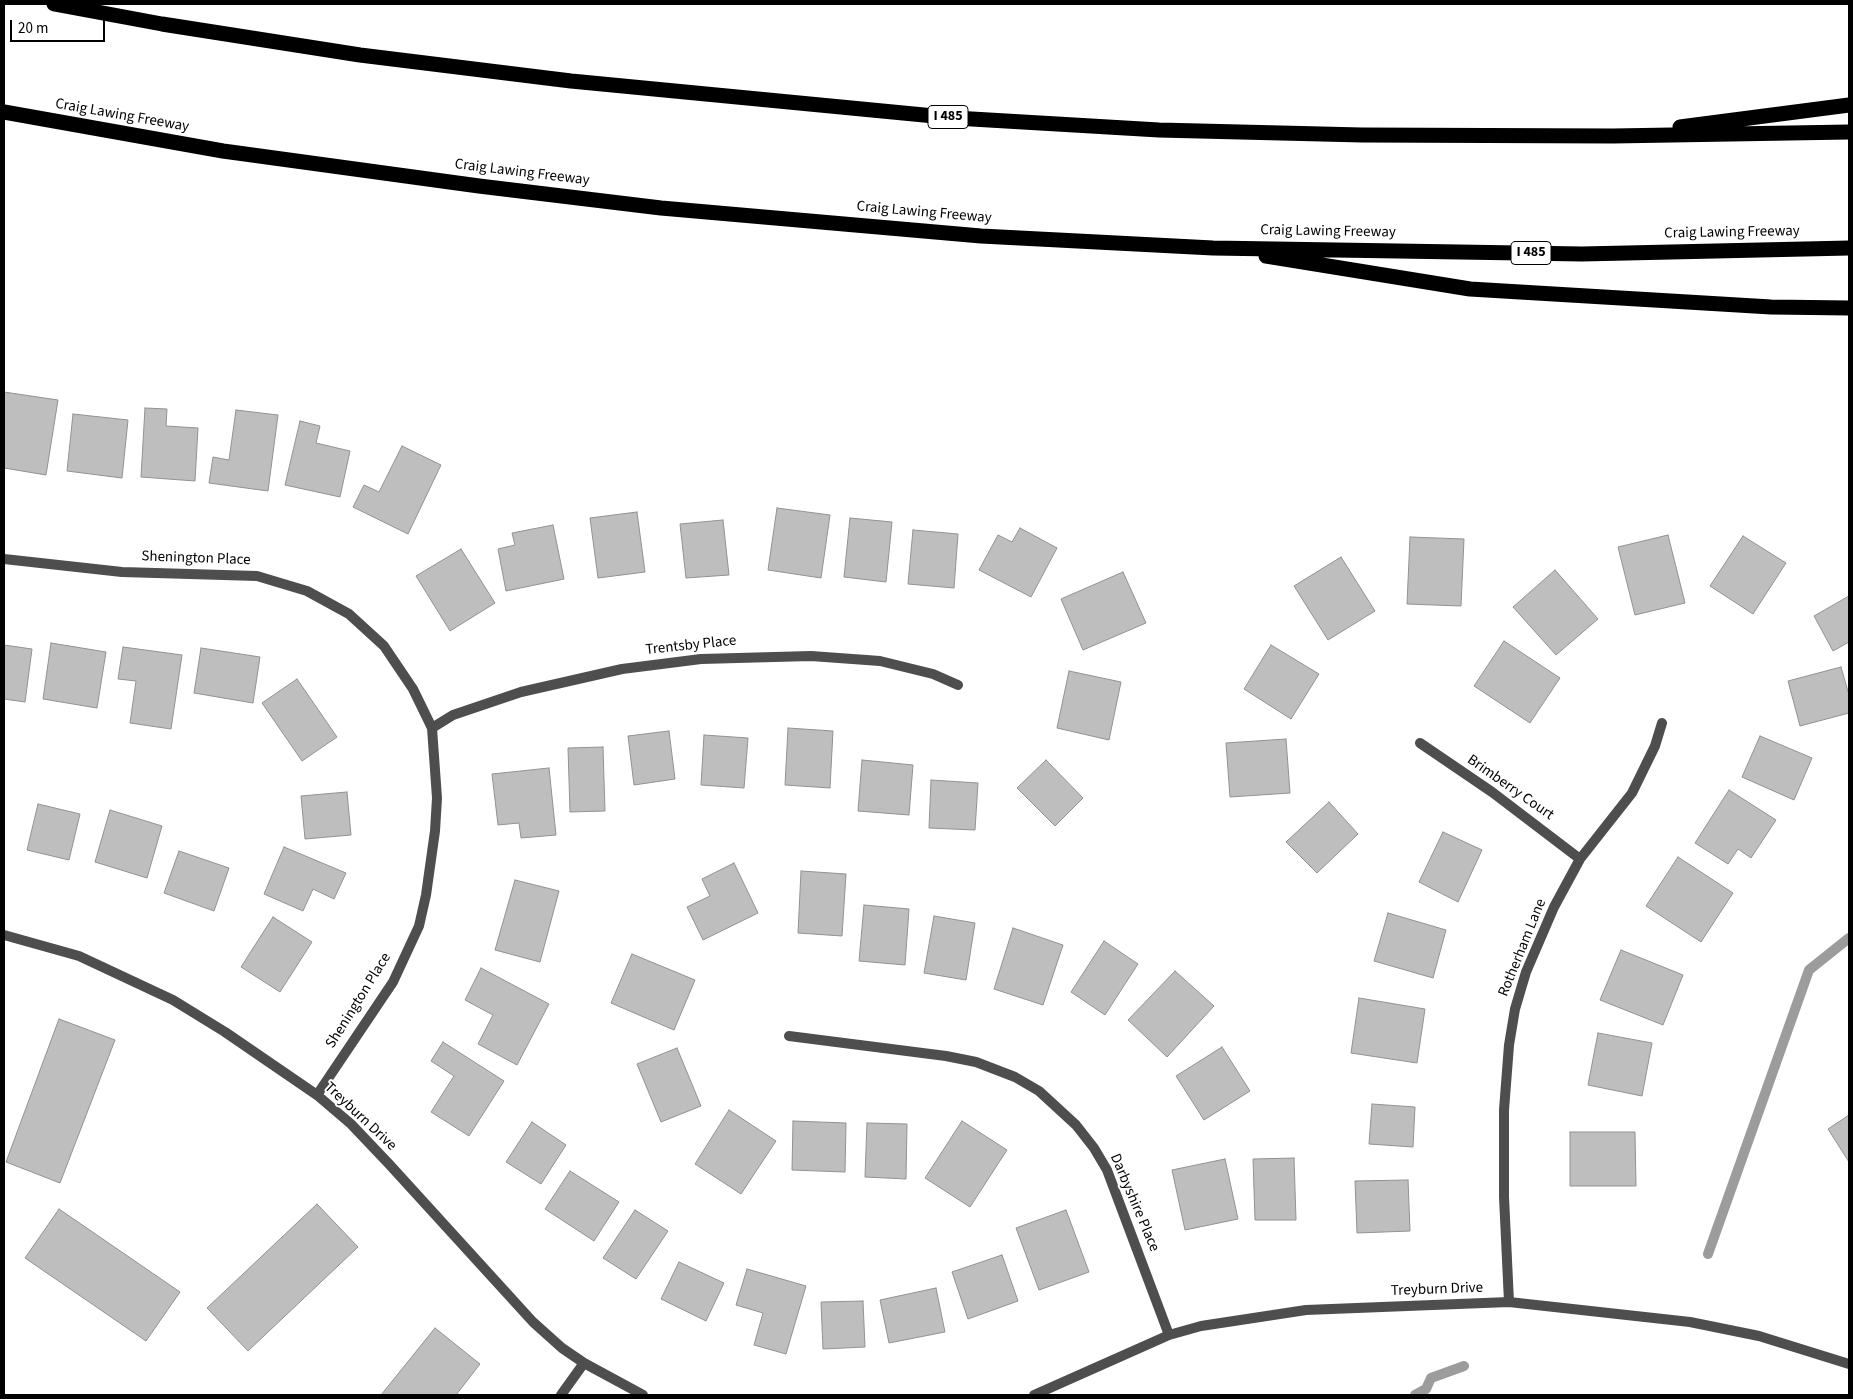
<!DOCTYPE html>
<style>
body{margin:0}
#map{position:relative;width:1853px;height:1399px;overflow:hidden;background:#fff;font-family:"Source Sans 3",sans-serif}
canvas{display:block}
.frame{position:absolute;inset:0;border:5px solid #000;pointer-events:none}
.scale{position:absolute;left:10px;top:20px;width:95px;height:22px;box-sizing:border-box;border:2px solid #000;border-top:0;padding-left:6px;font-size:15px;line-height:18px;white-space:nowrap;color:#000;-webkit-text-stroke:4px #fff;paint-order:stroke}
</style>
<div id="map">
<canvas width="1853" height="1399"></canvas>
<div class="frame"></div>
<div class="scale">20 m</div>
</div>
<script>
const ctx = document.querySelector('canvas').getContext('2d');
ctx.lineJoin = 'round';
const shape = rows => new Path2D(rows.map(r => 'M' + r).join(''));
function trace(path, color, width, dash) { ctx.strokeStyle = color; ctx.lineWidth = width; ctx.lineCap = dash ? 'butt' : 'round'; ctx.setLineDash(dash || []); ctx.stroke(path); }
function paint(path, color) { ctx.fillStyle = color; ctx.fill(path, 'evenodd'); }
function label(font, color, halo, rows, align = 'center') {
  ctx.font = font + ' "Source Sans 3",sans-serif'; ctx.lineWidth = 4; ctx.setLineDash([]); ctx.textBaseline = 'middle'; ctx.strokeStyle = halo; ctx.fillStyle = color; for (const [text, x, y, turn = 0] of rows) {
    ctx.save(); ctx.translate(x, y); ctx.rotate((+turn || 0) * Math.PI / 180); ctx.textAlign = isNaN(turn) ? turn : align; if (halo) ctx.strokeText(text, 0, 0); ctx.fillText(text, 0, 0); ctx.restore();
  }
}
trace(shape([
 [1708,1254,1809,970,1849,938],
 [1415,1395,1426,1389,1431,1378,1464,1366]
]), '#9c9c9c', 10);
const building = shape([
 [4,392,58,400,46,475,4,468,4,392],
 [145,408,167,409,166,426,198,428,195,481,141,477,145,408],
 [236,410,278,415,268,491,209,483,213,457,229,460,236,410],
 [73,414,128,420,122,478,67,471,73,414],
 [300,421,320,426,316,443,350,451,340,497,285,485,300,421],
 [402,446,441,465,408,534,353,507,364,485,379,492,402,446],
 [777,508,830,515,821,578,768,570,777,508],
 [637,512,645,572,598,578,590,518,637,512],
 [850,518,892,522,886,582,844,577,850,518],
 [723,520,729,575,686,578,680,524,723,520],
 [553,525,564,579,506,591,498,549,515,545,512,533,553,525],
 [1020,528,1057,548,1031,597,979,570,998,535,1012,542,1020,528],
 [913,530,958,534,954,588,908,584,913,530],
 [1668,535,1685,603,1635,615,1618,547,1668,535],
 [1743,536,1786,563,1753,614,1710,586,1743,536],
 [1410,537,1464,539,1461,606,1407,604,1410,537],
 [461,549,495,603,450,631,416,576,461,549],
 [1341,557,1375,611,1328,640,1294,586,1341,557],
 [1555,570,1598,619,1556,655,1513,607,1555,570],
 [1123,572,1146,623,1083,650,1061,599,1123,572],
 [1849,596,1849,642,1833,651,1814,616,1849,596],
 [1504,641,1560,678,1530,723,1474,686,1504,641],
 [51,643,106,652,97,708,43,699,51,643],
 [4,645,32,649,25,702,4,699,4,645],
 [1271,645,1319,674,1291,719,1244,689,1271,645],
 [123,647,182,655,171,729,130,723,136,681,118,679,123,647],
 [201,648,260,657,253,703,194,693,201,648],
 [1841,667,1849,695,1849,713,1800,726,1788,681,1841,667],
 [1069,671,1121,682,1109,740,1057,728,1069,671],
 [297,679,337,737,302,761,262,703,297,679],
 [788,728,833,731,830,788,785,785,788,728],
 [669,731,675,779,634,785,628,736,669,731],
 [704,735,748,738,744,788,701,785,704,735],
 [1760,736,1812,758,1794,800,1742,777,1760,736],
 [1286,739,1290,793,1230,797,1226,743,1286,739],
 [603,747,605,811,570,812,568,748,603,747],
 [862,760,913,765,909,815,858,811,862,760],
 [1046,760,1083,798,1055,826,1017,788,1046,760],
 [549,768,556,835,521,838,519,823,498,825,492,774,549,768],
 [931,780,978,783,975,830,929,828,931,780],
 [1729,790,1776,820,1751,858,1738,849,1728,864,1695,843,1729,790],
 [347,792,351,835,305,839,301,796,347,792],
 [1329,802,1358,834,1317,873,1286,842,1329,802],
 [38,804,80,814,69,860,27,850,38,804],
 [110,810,162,826,147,878,95,862,110,810],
 [1443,832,1482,850,1458,902,1419,882,1443,832],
 [284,847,346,873,334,899,313,889,303,911,264,894,284,847],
 [179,851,229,868,214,911,164,893,179,851],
 [1678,857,1733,893,1701,942,1646,906,1678,857],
 [734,863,758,913,703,940,687,907,710,896,702,879,734,863],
 [801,871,846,874,842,936,798,933,801,871],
 [515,880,559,891,540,962,495,950,515,880],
 [864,905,909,909,905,965,859,961,864,905],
 [1388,913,1446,930,1433,978,1374,961,1388,913],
 [934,916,975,923,966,980,924,973,934,916],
 [273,917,312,942,280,992,241,967,273,917],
 [1013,928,1063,945,1043,1005,994,989,1013,928],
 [1104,941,1138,964,1105,1015,1071,992,1104,941],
 [1621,950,1683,975,1663,1025,1600,1000,1621,950],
 [632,954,695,980,674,1030,611,1003,632,954],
 [481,968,549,1004,517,1065,478,1044,493,1015,465,1000,481,968],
 [1175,971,1214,1006,1167,1057,1128,1020,1175,971],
 [1359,998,1425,1009,1417,1063,1351,1053,1359,998],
 [59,1019,115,1040,60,1183,6,1162,59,1019],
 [1598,1033,1652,1043,1642,1096,1588,1085,1598,1033],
 [443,1042,504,1081,469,1136,431,1112,454,1076,431,1061,443,1042],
 [1222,1047,1250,1091,1204,1120,1176,1076,1222,1047],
 [677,1048,701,1106,661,1122,637,1064,677,1048],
 [1372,1104,1415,1107,1413,1147,1369,1144,1372,1104],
 [729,1110,776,1141,741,1194,695,1164,729,1110],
 [1849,1115,1849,1162,1828,1129,1849,1115],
 [793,1121,846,1123,845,1172,792,1170,793,1121],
 [962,1121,1007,1150,970,1207,925,1178,962,1121],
 [532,1122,566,1145,541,1184,506,1162,532,1122],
 [867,1123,907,1124,906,1179,865,1177,867,1123],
 [1570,1132,1635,1132,1636,1186,1570,1186,1570,1132],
 [1294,1158,1296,1220,1255,1220,1253,1159,1294,1158],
 [1225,1159,1238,1219,1185,1230,1172,1170,1225,1159],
 [570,1171,619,1202,594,1241,545,1209,570,1171],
 [1408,1180,1410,1231,1357,1233,1355,1181,1408,1180],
 [317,1204,358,1247,248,1351,207,1308,317,1204],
 [59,1209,180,1292,146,1341,25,1258,59,1209],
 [635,1210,668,1231,636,1279,603,1258,635,1210],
 [1066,1210,1089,1272,1039,1290,1016,1228,1066,1210],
 [1002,1255,1018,1301,968,1319,952,1272,1002,1255],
 [679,1262,724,1283,706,1321,661,1299,679,1262],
 [747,1269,806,1286,786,1354,754,1345,763,1313,736,1305,747,1269],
 [936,1288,945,1332,889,1343,880,1300,936,1288],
 [863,1301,865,1347,823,1349,821,1302,863,1301],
 [435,1328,480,1364,456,1395,381,1395,435,1328]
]);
paint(building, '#bebebe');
trace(building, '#929292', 1);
trace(shape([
 [4,559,122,572,257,576,307,591,349,614,384,646,413,689,432,728,437,798,435,831,426,895,419,926,393,982,317,1095],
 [432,728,453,715,521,692,622,669,701,659,811,656,880,661,933,674,958,685],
 [1420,743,1492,792,1580,859],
 [4,935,79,956,173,1000,225,1032,317,1095,351,1124,389,1164,533,1322,562,1348,584,1363,643,1395],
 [789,1036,946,1056,976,1062,1015,1077,1039,1091,1076,1125,1094,1148,1107,1170,1169,1335],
 [1509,1302,1504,1197,1504,1110,1509,1045,1515,1009,1526,972,1554,907,1580,859,1632,793,1655,746,1662,723],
 [561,1395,584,1363],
 [1034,1395,1169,1335,1201,1326,1306,1310,1509,1302,1690,1322,1759,1336,1849,1364]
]), '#4e4e4e', 10);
trace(shape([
 [54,4,162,24,360,55,571,81,955,118,1159,130,1362,135,1613,136,1849,132],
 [4,112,223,151,479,186,661,208,981,236,1213,248,1582,254,1849,248],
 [1680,127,1849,105],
 [1266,256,1470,289,1771,307,1849,308]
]), '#000', 15);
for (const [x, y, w] of [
 [948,117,40],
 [1531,253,40]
]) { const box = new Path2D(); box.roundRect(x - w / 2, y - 11.5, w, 23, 4); ctx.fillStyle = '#fff'; ctx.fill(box); trace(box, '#000', 1); }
label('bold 14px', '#000', null, [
 ["I 485",948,117],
 ["I 485",1531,253]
]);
label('15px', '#000', '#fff', [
 ["Craig Lawing Freeway",122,116,10],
 ["Craig Lawing Freeway",522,173,7],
 ["Craig Lawing Freeway",924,213,5],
 ["Craig Lawing Freeway",1328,232,1],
 ["Craig Lawing Freeway",1732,233,-1],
 ["Shenington Place",196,559,2],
 ["Trentsby Place",691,646,-6],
 ["Brimberry Court",1510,788,35],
 ["Rotherham Lane",1523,948,-68],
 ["Shenington Place",359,1001,-58],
 ["Treyburn Drive",360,1117,43],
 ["Darbyshire Place",1134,1203,67],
 ["Treyburn Drive",1437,1290,-2]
]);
</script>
